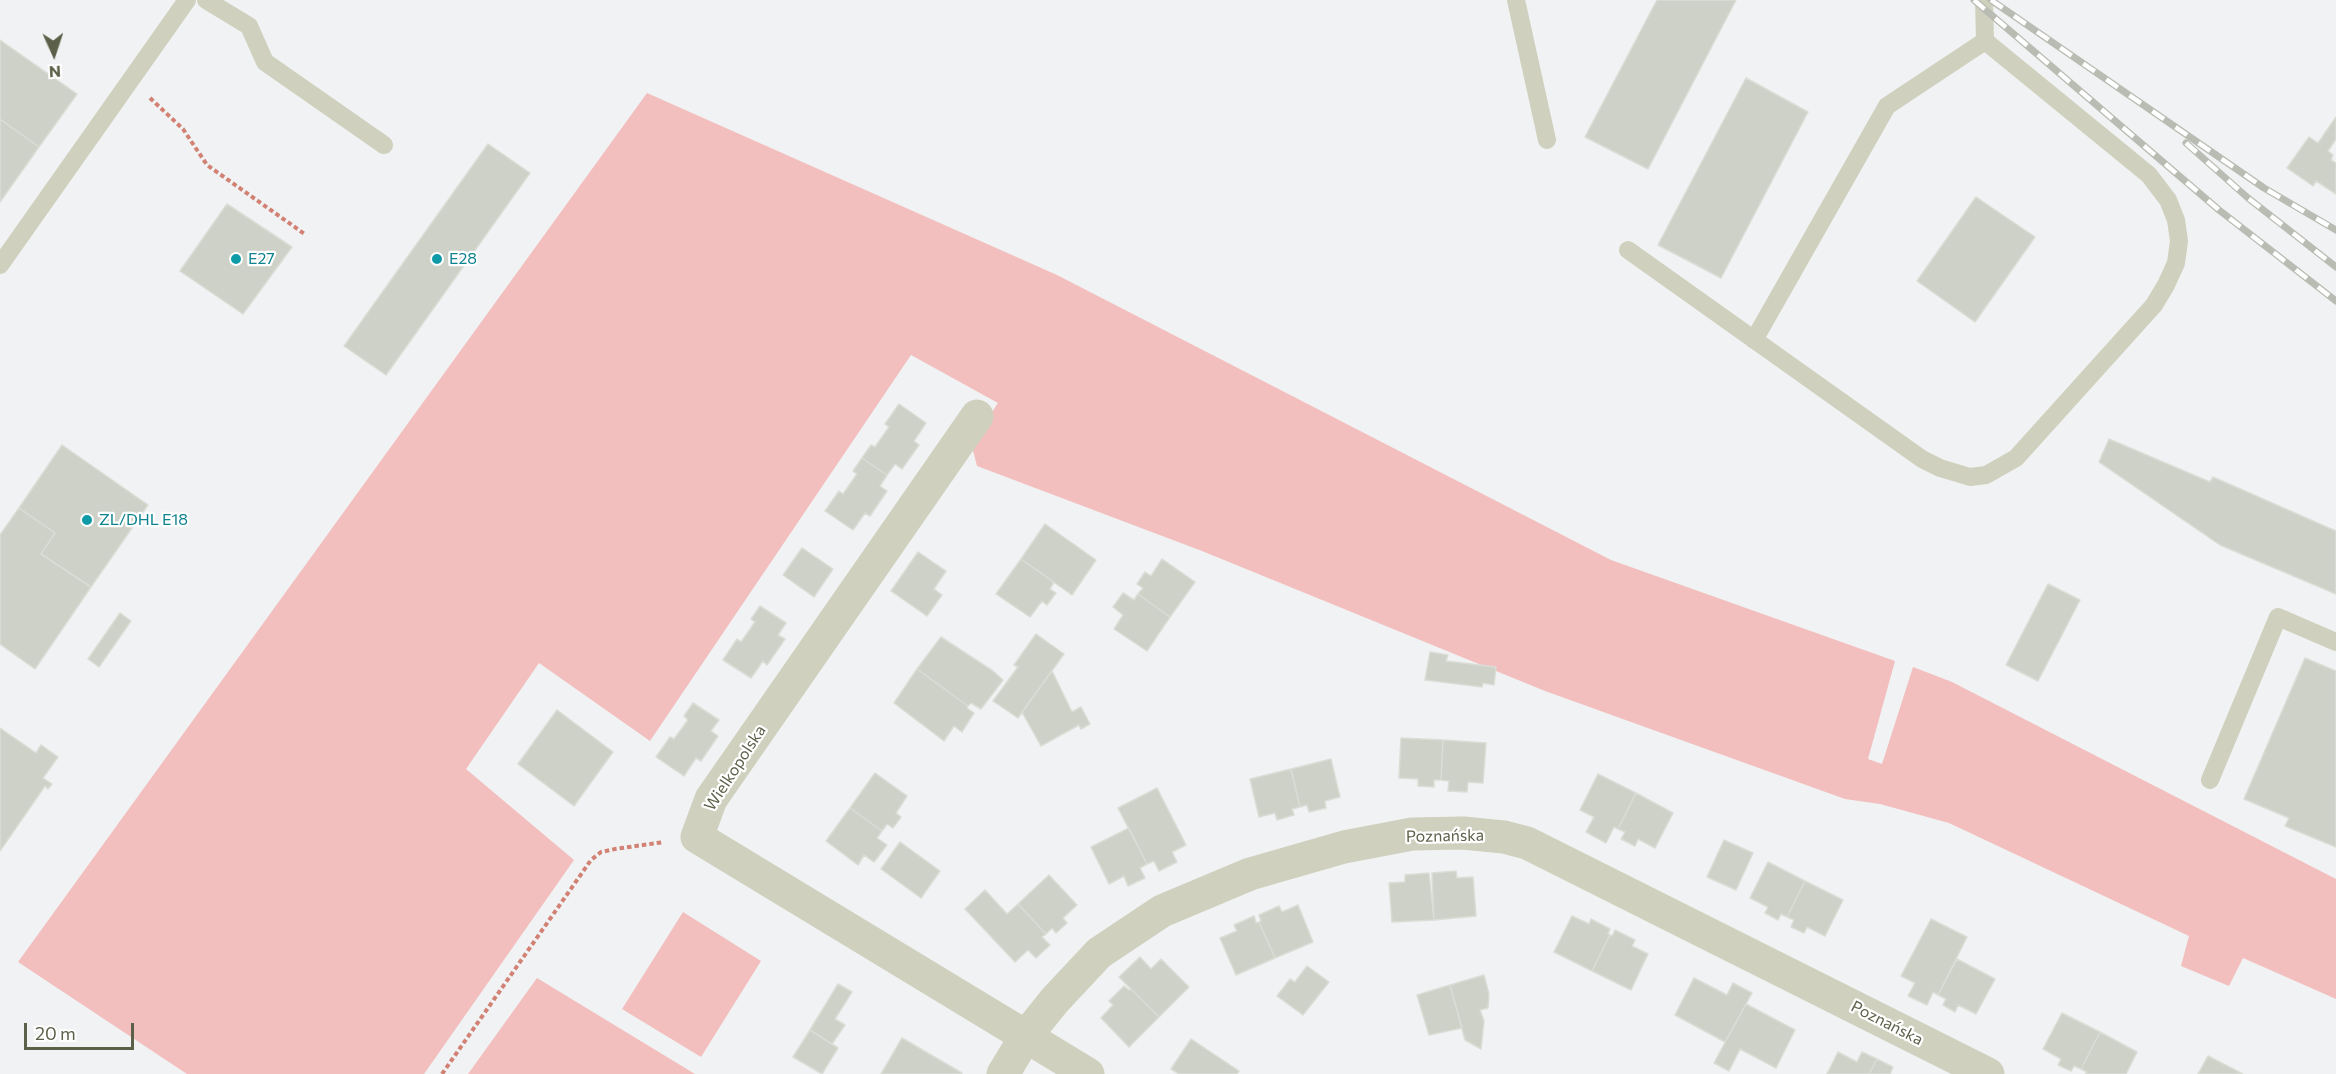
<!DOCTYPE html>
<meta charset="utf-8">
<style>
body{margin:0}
#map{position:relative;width:2336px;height:1074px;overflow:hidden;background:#f1f2f3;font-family:Commissioner,sans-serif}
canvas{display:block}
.north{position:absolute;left:24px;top:24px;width:60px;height:60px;-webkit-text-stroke:4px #fff;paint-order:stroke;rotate:177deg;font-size:16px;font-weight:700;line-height:24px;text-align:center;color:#5d6048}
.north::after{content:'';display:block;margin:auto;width:21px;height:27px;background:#5d6048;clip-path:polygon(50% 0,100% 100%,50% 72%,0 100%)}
.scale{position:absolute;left:24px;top:1023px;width:110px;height:27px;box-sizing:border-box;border:3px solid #5d6048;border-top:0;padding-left:8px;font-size:18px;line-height:21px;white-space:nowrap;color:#5d6048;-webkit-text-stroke:4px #fff;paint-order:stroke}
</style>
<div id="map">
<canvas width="2336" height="1074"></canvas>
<div class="north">N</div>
<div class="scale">20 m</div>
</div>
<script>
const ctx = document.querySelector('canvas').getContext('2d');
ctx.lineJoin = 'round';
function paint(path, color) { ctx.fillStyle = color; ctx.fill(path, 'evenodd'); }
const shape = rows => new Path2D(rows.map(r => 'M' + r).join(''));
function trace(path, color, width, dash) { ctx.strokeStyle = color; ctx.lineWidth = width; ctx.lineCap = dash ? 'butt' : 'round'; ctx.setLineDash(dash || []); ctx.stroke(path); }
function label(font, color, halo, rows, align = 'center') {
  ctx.font = font + ' Commissioner,sans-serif'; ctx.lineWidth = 4.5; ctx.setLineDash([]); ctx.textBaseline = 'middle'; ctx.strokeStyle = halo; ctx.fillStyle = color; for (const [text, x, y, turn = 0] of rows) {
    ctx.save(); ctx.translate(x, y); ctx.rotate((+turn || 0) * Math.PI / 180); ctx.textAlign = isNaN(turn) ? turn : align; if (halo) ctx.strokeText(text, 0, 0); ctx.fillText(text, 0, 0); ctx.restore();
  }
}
paint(shape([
 [647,93,1057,275,1611,560,1895,661,1868,759,1882,764,1913,667,1952,682,2336,879,2336,999,2243,958,2229,986,2181,966,2189,936,1949,823,1880,804,1845,799,1545,691,1202,551,977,466,971,443,998,403,911,355,650,741,539,663,466,769,574,860,424,1074,187,1074,18,962],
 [683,912,761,961,701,1057,622,1009],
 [537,978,695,1074,468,1074]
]), '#f2bfbe');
const building = shape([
 [1657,0,1736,0,1648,169,1585,137,1657,0],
 [0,40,77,94,39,147,0,119,0,40],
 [1746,78,1808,112,1721,278,1658,245,1746,78],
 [2336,117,2336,139,2328,151,2333,155,2331,160,2336,163,2336,194,2316,181,2313,186,2287,168,2309,137,2318,143,2336,117],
 [0,119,39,147,0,202,0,119],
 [488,144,530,173,386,375,344,346,488,144],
 [1976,197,2035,237,1975,322,1917,281,1976,197],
 [227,204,292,247,243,314,180,271,227,204],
 [899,404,926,423,914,441,919,445,902,469,895,464,887,475,862,458,871,445,875,447,889,427,885,424,899,404],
 [2109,439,2210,482,2213,477,2336,531,2336,594,2220,545,2099,462,2109,439],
 [62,445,148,505,91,587,41,554,55,533,19,508,62,445],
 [862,458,887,475,880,486,887,491,870,516,865,513,853,530,825,511,839,491,843,494,857,474,853,471,862,458],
 [19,508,55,533,41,554,91,587,35,669,0,644,0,535,19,508],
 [1045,524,1096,560,1072,595,1021,559,1045,524],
 [802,548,833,569,814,597,783,575,802,548],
 [918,552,946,571,934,589,942,595,927,616,891,591,918,552],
 [1021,559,1054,582,1050,589,1056,593,1047,605,1042,601,1030,617,996,594,1021,559],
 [1162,559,1195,582,1170,617,1138,594,1143,588,1137,584,1145,572,1151,576,1162,559],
 [2048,584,2080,600,2038,681,2006,665,2048,584],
 [1123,593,1134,600,1138,594,1170,617,1147,651,1114,629,1123,615,1113,607,1123,593],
 [760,606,786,623,778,635,785,639,767,665,763,661,751,678,723,660,737,639,741,642,755,622,751,619,760,606],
 [120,613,131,621,99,667,88,659,120,613],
 [1036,634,1064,654,1018,718,993,701,1018,667,1014,665,1036,634],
 [941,637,993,671,1003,680,981,709,971,703,968,706,917,669,941,637],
 [1430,652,1448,655,1446,661,1496,667,1494,685,1483,683,1482,687,1425,680,1430,652],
 [2305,658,2336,671,2336,847,2285,826,2289,818,2244,799,2305,658],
 [917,669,968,706,967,708,974,713,962,732,954,726,944,741,894,703,917,669],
 [1052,671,1072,712,1081,707,1090,724,1081,729,1079,725,1041,746,1022,712,1052,671],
 [693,703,719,720,711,731,718,736,701,761,696,758,684,776,656,757,670,737,674,739,688,720,684,716,693,703],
 [557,710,613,752,574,806,518,764,557,710],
 [0,728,36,753,41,745,58,757,43,778,52,784,48,789,45,786,0,851,0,728],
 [1401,738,1443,740,1441,780,1434,780,1434,787,1418,786,1418,779,1399,778,1401,738],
 [1443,740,1486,743,1483,783,1468,782,1467,792,1448,791,1449,781,1441,780,1443,740],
 [1331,759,1340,797,1325,801,1326,808,1309,812,1307,805,1300,807,1291,769,1331,759],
 [1291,769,1300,807,1292,809,1294,815,1277,820,1275,813,1259,817,1250,779,1291,769],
 [875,773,907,796,896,813,901,817,893,828,887,824,882,831,850,808,875,773],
 [1598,774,1636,793,1618,829,1614,827,1606,843,1586,832,1594,817,1580,810,1598,774],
 [1157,788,1186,845,1172,852,1177,862,1159,871,1154,861,1147,864,1118,808,1157,788],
 [1636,793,1673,813,1655,848,1638,839,1635,846,1621,839,1625,832,1618,829,1636,793],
 [850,808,882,831,877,838,887,845,874,862,864,855,858,865,826,841,850,808],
 [1129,828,1147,864,1140,868,1145,878,1128,886,1124,876,1109,884,1091,847,1129,828],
 [1724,840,1753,853,1736,890,1707,877,1724,840],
 [900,842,940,871,921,898,881,869,900,842],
 [1768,862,1805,881,1787,917,1781,914,1778,920,1765,913,1768,907,1750,898,1768,862],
 [1456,871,1457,878,1473,877,1476,916,1434,920,1432,873,1456,871],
 [1429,873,1434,920,1392,922,1389,883,1405,882,1405,875,1429,873],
 [1049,875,1077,905,1063,918,1067,923,1056,933,1052,928,1046,934,1018,904,1049,875],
 [1805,881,1843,900,1825,936,1807,927,1804,933,1791,927,1794,920,1787,917,1805,881],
 [985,890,1007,914,1018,904,1046,934,1042,937,1050,945,1036,958,1028,950,1015,962,965,909,985,890],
 [1298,905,1313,942,1275,958,1259,922,1261,921,1259,915,1279,906,1282,912,1298,905],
 [1254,916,1256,923,1259,922,1275,958,1236,975,1220,938,1237,931,1234,925,1254,916],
 [1572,916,1589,924,1591,919,1610,929,1608,934,1610,935,1592,971,1554,952,1572,916],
 [1931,919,1967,937,1938,995,1933,992,1927,1005,1908,996,1915,983,1901,976,1931,919],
 [1615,930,1635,940,1632,946,1648,954,1631,990,1592,971,1610,935,1612,936,1615,930],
 [1140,957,1151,969,1161,959,1189,987,1159,1017,1119,977,1140,957],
 [1957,959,1995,979,1976,1014,1958,1005,1955,1012,1943,1005,1946,999,1938,995,1957,959],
 [1307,966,1329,982,1303,1015,1277,996,1290,979,1295,982,1307,966],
 [1484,975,1489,994,1488,1008,1480,1010,1484,1021,1481,1049,1465,1040,1450,985,1484,975],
 [1694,978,1727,995,1733,983,1752,993,1725,1042,1675,1015,1694,978],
 [838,984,852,992,835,1019,845,1025,832,1044,810,1030,838,984],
 [1450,985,1462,1028,1429,1035,1417,995,1450,985],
 [1124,986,1129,990,1131,989,1159,1017,1129,1047,1101,1018,1113,1005,1109,1001,1124,986],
 [1746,1004,1795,1030,1776,1068,1740,1049,1729,1071,1714,1063,1746,1004],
 [2062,1013,2100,1032,2081,1069,2074,1066,2071,1071,2058,1065,2061,1059,2043,1049,2062,1013],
 [810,1030,838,1048,822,1074,793,1057,810,1030],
 [2100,1032,2137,1052,2126,1074,2085,1074,2087,1072,2081,1069,2100,1032],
 [902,1038,962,1073,961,1074,881,1074,902,1038],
 [1191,1039,1239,1071,1237,1074,1179,1074,1171,1069,1191,1039],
 [1838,1052,1857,1062,1862,1052,1877,1059,1869,1074,1827,1074,1838,1052],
 [2208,1056,2243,1074,2198,1074,2208,1056],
 [1877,1059,1893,1067,1890,1074,1869,1074,1877,1059]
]);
paint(building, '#ced1c8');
trace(building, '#daddd5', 1.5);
trace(shape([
 [150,98,183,129,207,165,306,235],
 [442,1074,591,860,601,852,615,849,664,842]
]), '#d28274', 4, [4.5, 3]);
trace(shape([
 [206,0,249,26,265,62,384,145],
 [1516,0,1547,140],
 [1628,250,1922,459,1940,468,1970,477,1986,475,2016,458,2154,305,2166,285,2176,263,2179,241,2176,220,2168,200,2149,175,1985,41,1984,0],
 [0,265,187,0],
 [1754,340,1887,106,1985,41],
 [2210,780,2278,617,2336,642]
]), '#cfd1be', 18);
trace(shape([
 [977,416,711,799,697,837,1088,1074],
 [1003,1074,1026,1036,1055,1000,1099,953,1162,911,1250,874,1344,847,1412,834,1463,833,1504,837,1527,843,1988,1074]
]), '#cfd1be', 33);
const rail = shape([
 [1974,0,2219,210,2336,301],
 [1991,0,2264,188,2336,230],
 [2186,143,2248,198,2336,267]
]);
trace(rail, '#b9bcb3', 7);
trace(rail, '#fff', 4.5, [14]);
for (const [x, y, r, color] of [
 [236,259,6,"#0f9aa8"],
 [437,259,6,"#0f9aa8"],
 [87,520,6,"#0f9aa8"]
]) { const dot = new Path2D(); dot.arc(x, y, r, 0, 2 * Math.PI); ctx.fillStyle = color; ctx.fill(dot); trace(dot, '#fff', 2); }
label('16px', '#0d838f', '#fff', [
 ["E27",248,259],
 ["E28",449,259],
 ["ZL/DHL E18",99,520]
], 'left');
label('16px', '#5d6048', '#fff', [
 ["Wielkopolska",735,768,-57],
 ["Poznańska",1445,836,-1],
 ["Poznańska",1887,1023,27]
]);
</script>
